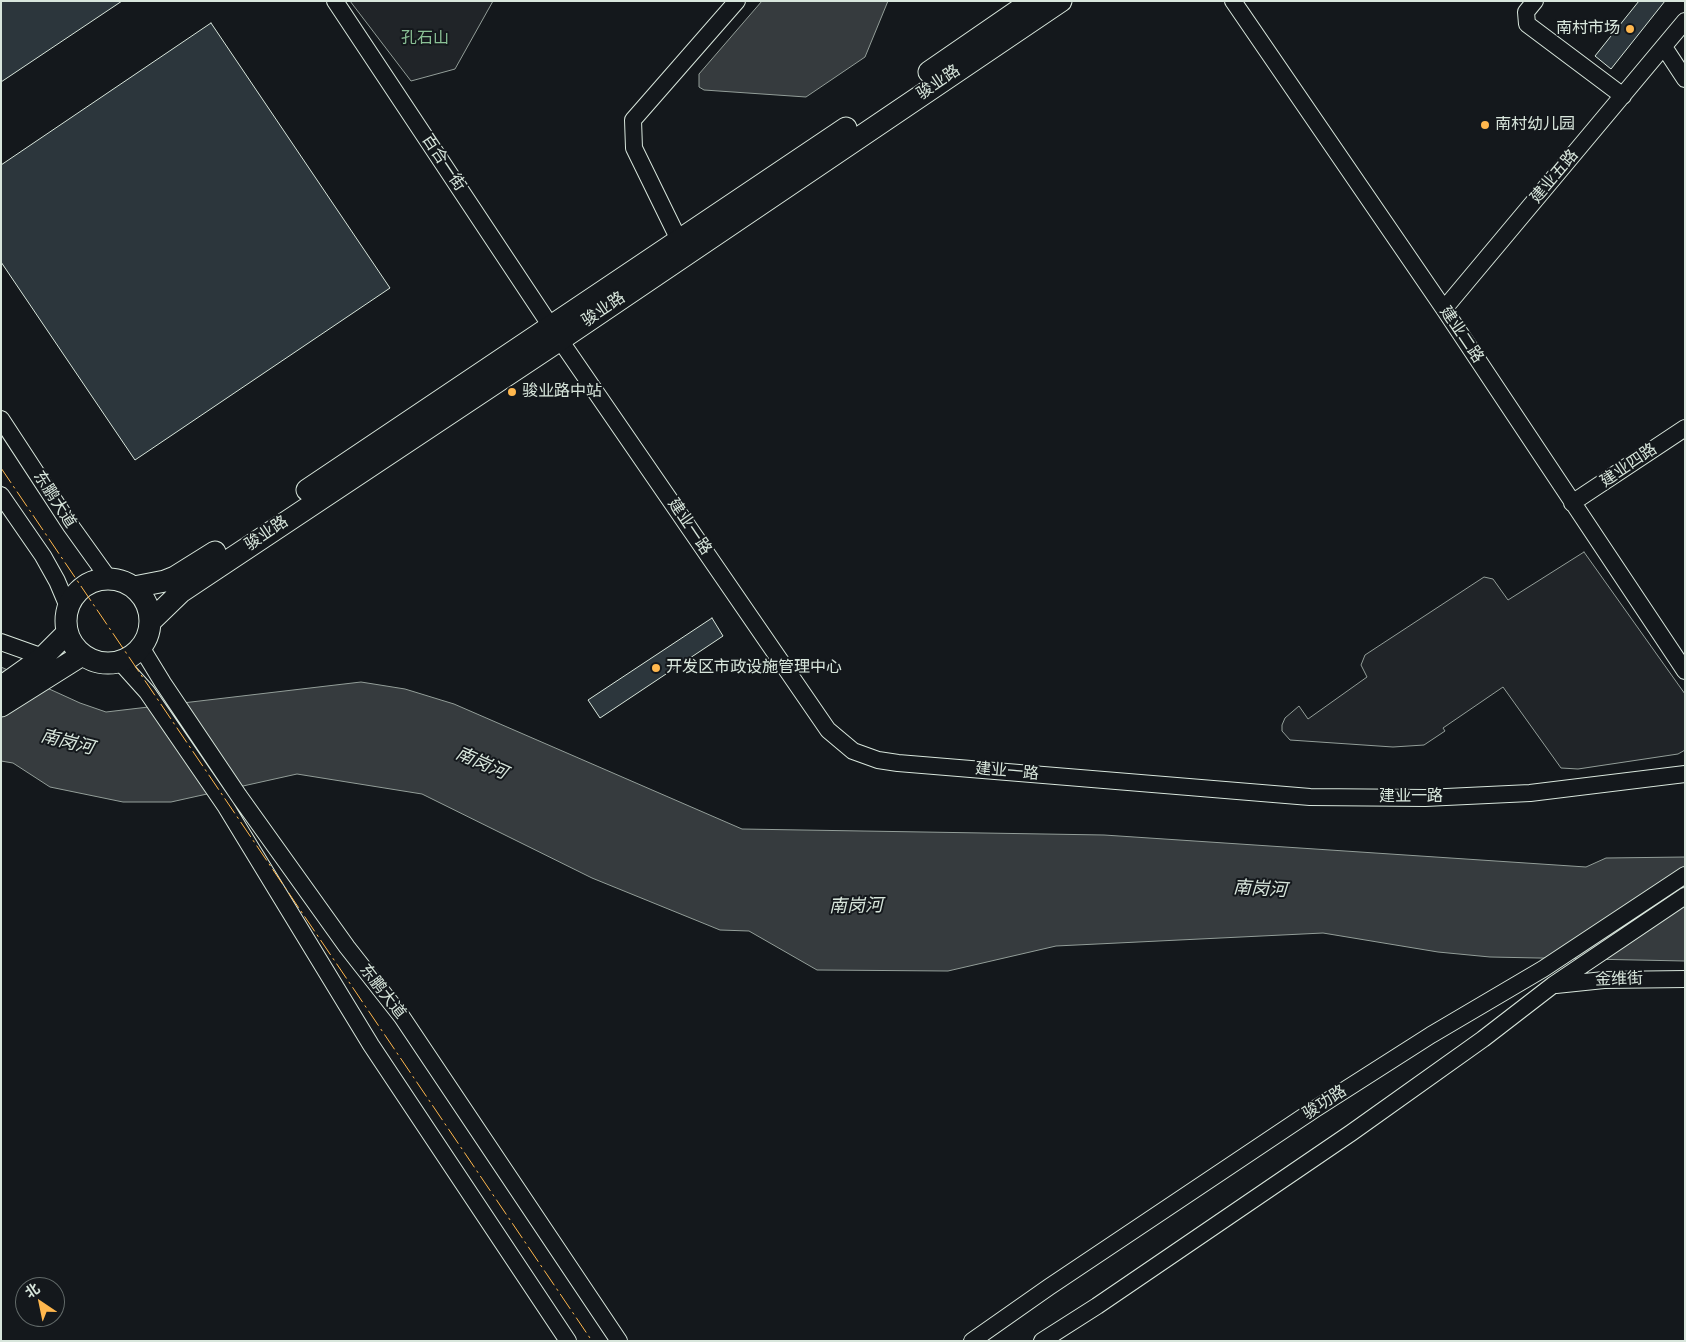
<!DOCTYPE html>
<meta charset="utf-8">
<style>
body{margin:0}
#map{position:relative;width:1686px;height:1342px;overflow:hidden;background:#14181c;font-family:Roboto,"Noto Sans SC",sans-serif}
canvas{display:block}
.frame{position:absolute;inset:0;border:2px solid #d8e6dc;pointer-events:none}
.north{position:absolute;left:15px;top:1277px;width:50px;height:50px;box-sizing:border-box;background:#14181c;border:1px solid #626a69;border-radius:50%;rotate:326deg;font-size:14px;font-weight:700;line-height:20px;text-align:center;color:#d8e6dc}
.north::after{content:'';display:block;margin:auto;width:18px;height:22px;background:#ffb74d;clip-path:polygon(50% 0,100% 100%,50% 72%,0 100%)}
</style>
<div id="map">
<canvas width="1686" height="1342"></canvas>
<div class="frame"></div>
<div class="north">北</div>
</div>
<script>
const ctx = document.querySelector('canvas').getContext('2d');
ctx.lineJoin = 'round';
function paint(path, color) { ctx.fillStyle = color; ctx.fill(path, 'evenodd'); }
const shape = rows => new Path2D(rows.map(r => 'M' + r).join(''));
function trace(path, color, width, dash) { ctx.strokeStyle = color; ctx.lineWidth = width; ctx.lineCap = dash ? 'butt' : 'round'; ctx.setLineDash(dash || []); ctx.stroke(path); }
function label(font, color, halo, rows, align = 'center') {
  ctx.font = font + ' Roboto,"Noto Sans SC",sans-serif'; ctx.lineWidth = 4; ctx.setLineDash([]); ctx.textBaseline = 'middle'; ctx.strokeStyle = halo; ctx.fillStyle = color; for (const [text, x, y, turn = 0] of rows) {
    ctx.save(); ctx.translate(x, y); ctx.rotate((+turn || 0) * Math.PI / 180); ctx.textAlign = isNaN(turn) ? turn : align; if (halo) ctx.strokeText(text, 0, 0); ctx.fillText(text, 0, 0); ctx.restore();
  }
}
const green = shape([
 [350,1,493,1,455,69,411,81,350,1],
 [1584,552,1685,694,1685,750,1678,754,1578,769,1561,768,1503,687,1443,728,1445,731,1424,745,1393,747,1290,740,1282,731,1282,725,1285,718,1299,706,1308,719,1367,677,1361,665,1365,655,1484,577,1493,579,1508,600,1584,552]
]);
paint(green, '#202428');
trace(green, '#939e99', 1);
const water = shape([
 [762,1,888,1,865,57,806,97,704,90,699,87,699,74,762,1],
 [1,667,80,703,106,712,361,682,405,689,454,704,742,829,1104,835,1586,867,1606,858,1685,857,1685,961,1490,957,1438,952,1323,933,1056,946,948,971,817,970,749,931,720,930,592,878,422,794,297,774,171,802,123,802,50,787,13,763,1,761,1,667]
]);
paint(water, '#363b3e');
trace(water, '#939e99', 1);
const building = shape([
 [1,1,122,1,1,82,1,1],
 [1639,1,1665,1,1611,69,1595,56,1639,1],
 [211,23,390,288,135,460,1,262,1,165,211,23],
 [712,618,723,636,600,718,588,700,712,618]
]);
paint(building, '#2c363c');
trace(building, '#d8e6dc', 1);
const minor = shape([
 [335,1,560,340,828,730,853,751,878,760,898,763,1310,797,1425,798,1530,793,1685,774],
 [1233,1,1444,309,1685,671],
 [1535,1,1526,12,1527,24,1623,96],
 [1664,47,1685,79],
 [679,240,634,148,633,120,737,1],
 [1444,309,1685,21],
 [1,419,71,526,109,579],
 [1,495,43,556,57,581,68,607],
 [1572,503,1685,428],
 [1,642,43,657],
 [141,647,163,683,239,796,347,947,402,1017,619,1341],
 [120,662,147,692,226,807,371,1045,568,1341],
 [1556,985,1604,980,1685,979],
 [972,1341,1049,1287,1315,1109,1431,1035,1543,969,1685,875],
 [1042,1341,1097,1306,1351,1133,1483,1039,1553,985,1685,896]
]);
const major = shape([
 [929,72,1032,1],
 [307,490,846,128],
 '66 621a42 42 0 1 1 84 0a42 42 0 1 1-84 0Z',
 [134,587,165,581,175,577,215,552],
 [150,622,181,592,199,580,560,340,1061,1],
 [1,687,43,657,67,633],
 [1,706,82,655]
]);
trace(minor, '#d8e6dc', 18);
trace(major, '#d8e6dc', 23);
trace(minor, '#14181c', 16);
trace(major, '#14181c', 21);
trace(shape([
 [1,468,592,1341]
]), '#ffb74d', 1, [18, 4, 2.5, 4]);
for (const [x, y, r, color] of [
 [1630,29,5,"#ffb74d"],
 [1485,125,5,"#ffb74d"],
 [512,392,5,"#ffb74d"],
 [656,668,5,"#ffb74d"]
]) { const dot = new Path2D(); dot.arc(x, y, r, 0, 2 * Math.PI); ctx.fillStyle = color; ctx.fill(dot); trace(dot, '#14181c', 2); }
label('16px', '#d8e6dc', '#14181c', [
 ["南村市场",1620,29,"right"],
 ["南村幼儿园",1495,125],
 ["骏业路中站",522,392],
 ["开发区市政设施管理中心",666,668]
], 'left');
label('16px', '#8ac095', '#14181c', [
 ["孔石山",425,39]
]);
label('16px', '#d8e6dc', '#14181c', [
 ["骏业路",939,83,-34],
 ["百合一街",443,163,56],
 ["建业五路",1555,177,-50],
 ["骏业路",604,310,-34],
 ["建业二路",1461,335,56],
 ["建业四路",1629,466,-34],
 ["东鹏大道",54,500,57],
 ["建业一路",689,527,56],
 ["骏业路",267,534,-34],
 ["建业一路",1007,772,5],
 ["建业一路",1411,797],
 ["金维街",1619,980,-2],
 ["东鹏大道",382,992,52],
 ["骏功路",1325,1103,-33]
]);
label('italic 18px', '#d8e6dc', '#14181c', [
 ["南岗河",67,743,14],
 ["南岗河",481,764,24],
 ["南岗河",1260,890,3],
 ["南岗河",856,907,-1]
]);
</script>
